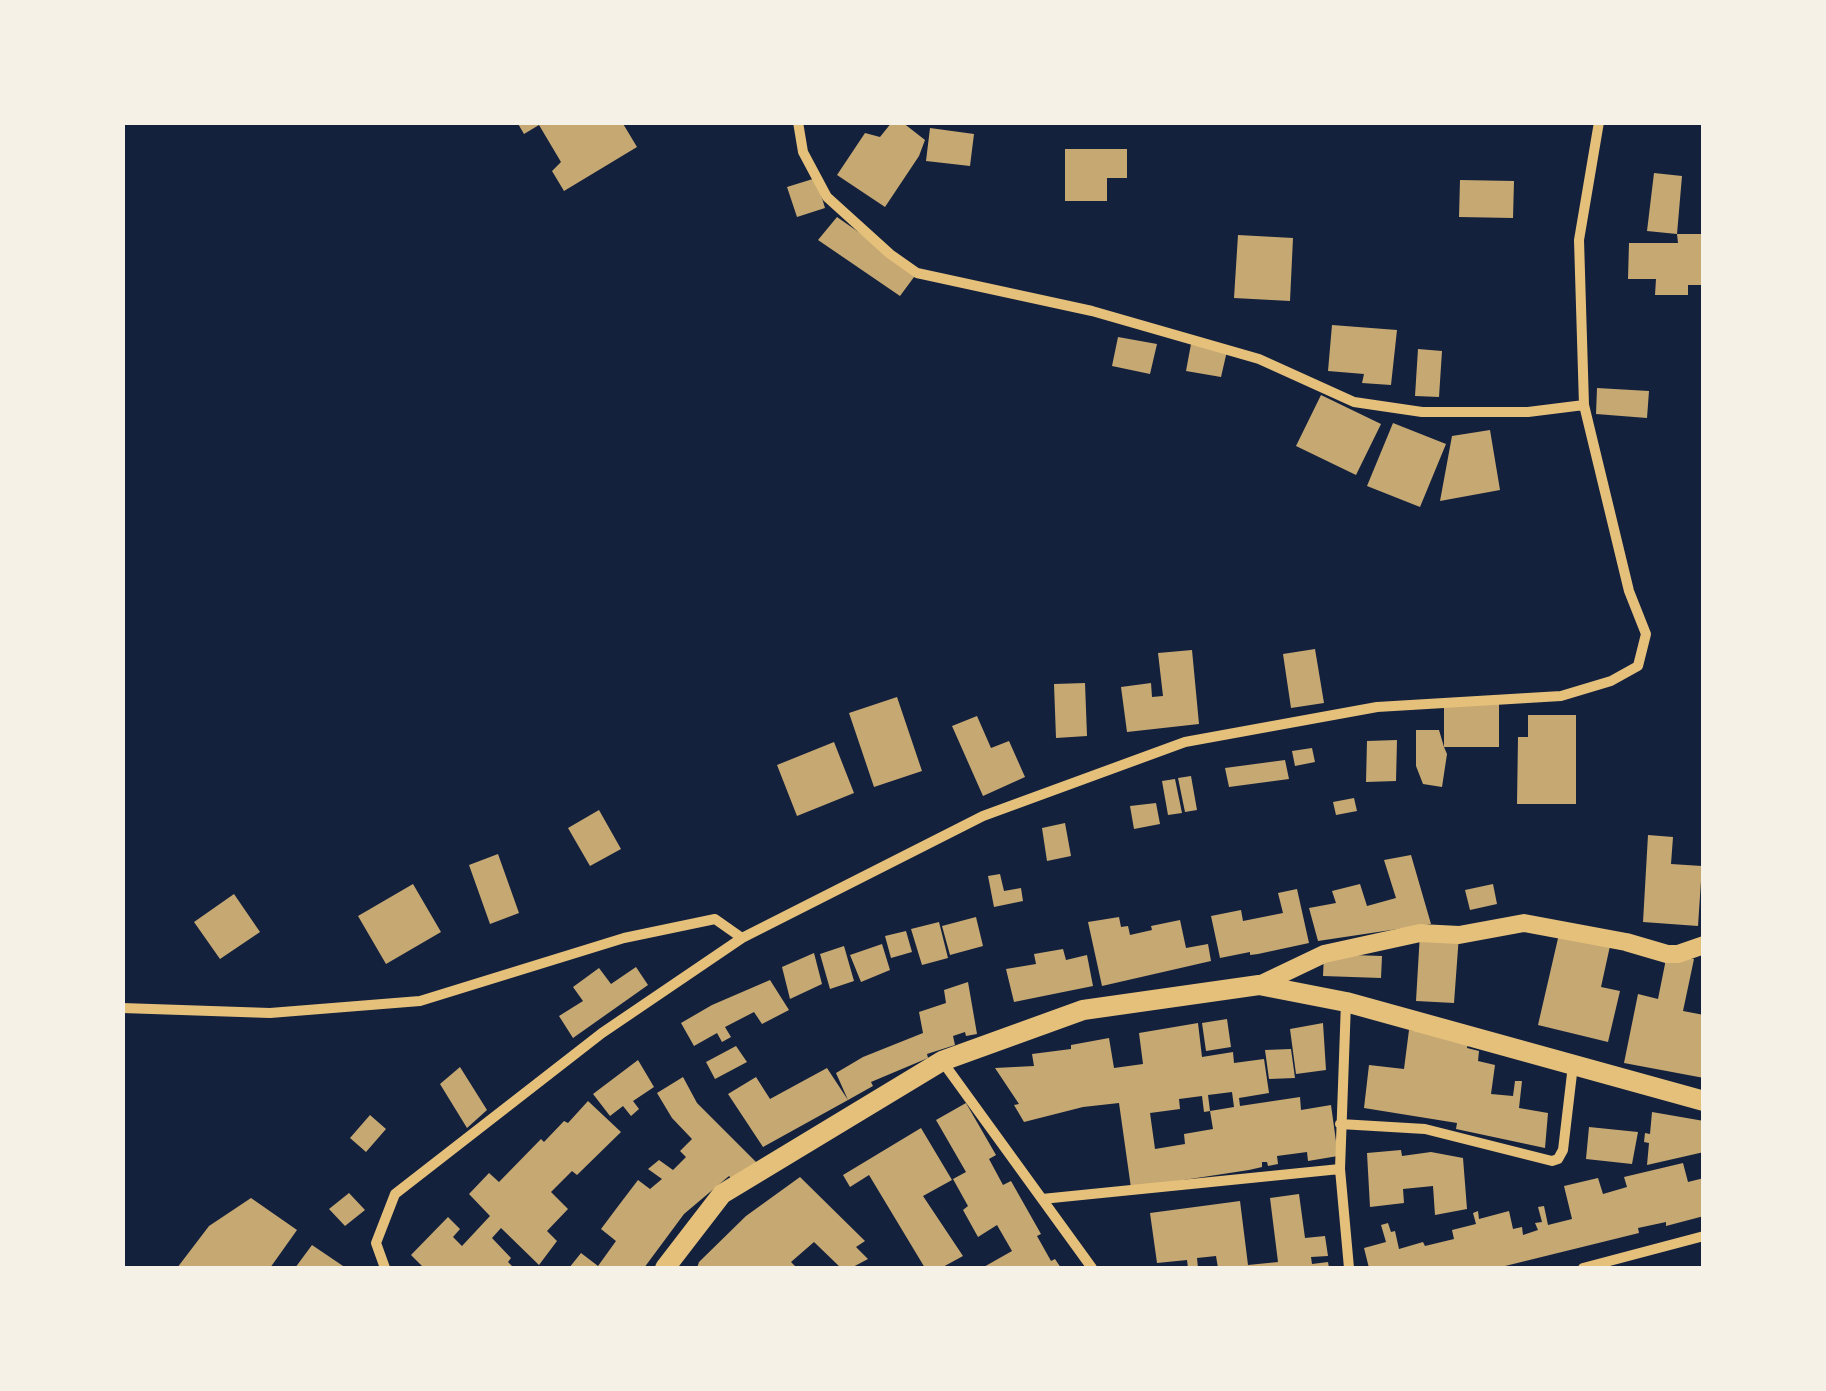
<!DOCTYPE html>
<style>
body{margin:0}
#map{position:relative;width:1826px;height:1391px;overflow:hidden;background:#14213d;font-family:Lato,sans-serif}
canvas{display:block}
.frame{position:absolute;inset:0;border:125px solid #f6f1e7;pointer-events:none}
</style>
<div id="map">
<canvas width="1826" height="1391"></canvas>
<div class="frame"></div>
</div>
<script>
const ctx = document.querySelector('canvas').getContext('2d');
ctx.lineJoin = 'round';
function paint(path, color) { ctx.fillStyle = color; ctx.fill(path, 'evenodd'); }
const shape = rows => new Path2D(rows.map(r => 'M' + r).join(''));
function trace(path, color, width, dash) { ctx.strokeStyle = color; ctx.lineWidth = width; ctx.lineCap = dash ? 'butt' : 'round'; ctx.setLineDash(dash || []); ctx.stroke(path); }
paint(shape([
 [517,122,622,122,637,147,564,191,552,171,561,162,539,125,524,134],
 [892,122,902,122,925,140,919,156,885,207,837,175,865,133,880,137],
 [930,128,974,134,970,166,926,161],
 [1065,149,1127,149,1127,178,1107,178,1107,201,1065,201],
 [1654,173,1682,176,1677,234,1647,231],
 [816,178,825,208,797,217,787,187],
 [1460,180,1514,181,1513,218,1459,217],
 [837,217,917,273,900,296,818,240],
 [1677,234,1704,234,1702,285,1688,285,1688,295,1655,295,1656,279,1628,279,1629,243,1678,243],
 [1238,235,1293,238,1290,301,1234,298],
 [1332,325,1397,330,1391,385,1362,383,1364,374,1328,371],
 [1118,337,1157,344,1150,374,1112,366],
 [1191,344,1227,351,1221,377,1186,371],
 [1418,349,1442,351,1439,397,1415,396],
 [1597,388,1649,391,1647,418,1596,414],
 [1321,395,1381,424,1356,475,1296,446],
 [1393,423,1446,444,1420,507,1367,486],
 [1490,430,1500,490,1440,501,1452,436],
 [1315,649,1324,703,1291,708,1283,654],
 [1192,650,1199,724,1127,732,1121,687,1151,683,1152,697,1163,696,1158,653],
 [1085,683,1087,736,1056,738,1054,684],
 [897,697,922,771,874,787,849,713],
 [1444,701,1499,702,1499,747,1444,747,1447,754,1442,787,1423,784,1416,766,1416,730,1439,730,1444,747],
 [1528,715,1576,715,1576,804,1517,804,1518,737,1528,737],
 [977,716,991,748,1009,741,1025,777,983,796,952,726],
 [1397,740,1396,781,1366,782,1367,741],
 [834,742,854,793,797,816,777,765],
 [1312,748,1315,762,1295,766,1292,751],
 [1285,760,1289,779,1229,787,1225,768],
 [1191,776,1197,810,1185,812,1178,778],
 [1175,779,1182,813,1168,815,1162,781],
 [1354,798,1357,811,1336,815,1333,802],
 [1156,803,1160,824,1134,829,1130,806],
 [599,810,621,849,590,866,568,828],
 [1065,823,1071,856,1047,861,1042,828],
 [1648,835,1673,837,1671,864,1702,866,1698,926,1643,922],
 [498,854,519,913,490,924,469,865],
 [1411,855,1431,924,1318,941,1309,908,1336,903,1332,891,1360,884,1367,906,1396,898,1384,860],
 [1000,874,1004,891,1021,888,1023,901,994,907,988,876],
 [413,884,441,932,386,964,358,916],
 [1493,884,1497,904,1470,910,1465,890],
 [1297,889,1309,943,1258,954,1250,955,1250,952,1220,958,1211,916,1241,910,1243,921,1283,913,1278,893],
 [234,894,260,932,220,959,194,922],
 [976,917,983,946,950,955,942,926],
 [1119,917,1121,927,1128,926,1130,935,1152,930,1151,926,1180,920,1186,948,1208,944,1211,961,1102,986,1088,922],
 [939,922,948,958,922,965,911,929],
 [906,931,912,952,891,958,885,936],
 [1420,933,1459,935,1454,1003,1416,1001],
 [1559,934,1610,946,1601,987,1620,991,1608,1042,1538,1025],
 [882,944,890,970,861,982,850,955],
 [844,946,854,981,830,989,820,954],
 [1063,949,1066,960,1087,955,1093,986,1014,1002,1006,969,1036,964,1034,954],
 [814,953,822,984,790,999,782,967],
 [1324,954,1382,956,1381,978,1323,976],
 [1667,954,1694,959,1683,1011,1704,1015,1704,1078,1624,1063,1638,994,1658,999],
 [636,967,648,985,573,1038,559,1016,583,1001,573,987,599,968,611,984],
 [770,980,789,1010,762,1024,754,1012,725,1027,731,1037,722,1042,717,1033,694,1046,681,1023,712,1005],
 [968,982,977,1034,966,1036,965,1032,953,1036,955,1045,927,1054,928,1058,871,1082,873,1086,848,1100,836,1073,863,1057,923,1033,919,1012,946,1003,944,990],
 [1227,1019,1231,1047,1206,1051,1202,1023],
 [1198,1023,1202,1057,1233,1052,1234,1063,1264,1059,1269,1093,1239,1098,1240,1106,1300,1097,1301,1110,1331,1105,1338,1156,1308,1161,1307,1152,1277,1156,1278,1164,1268,1166,1267,1162,1262,1162,1262,1167,1249,1170,1131,1188,1119,1103,1083,1107,1024,1122,1014,1105,1019,1104,995,1068,1034,1066,1032,1054,1071,1049,1071,1045,1109,1038,1114,1068,1143,1064,1139,1033],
 [1232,1092,1234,1107,1210,1111,1213,1129,1184,1134,1185,1144,1155,1149,1150,1113,1180,1109,1179,1099,1202,1096,1204,1112,1210,1111,1208,1095],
 [1323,1023,1326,1070,1296,1074,1290,1029],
 [1409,1030,1438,1033,1468,1043,1467,1048,1479,1051,1478,1061,1495,1065,1491,1094,1513,1096,1515,1081,1522,1081,1519,1108,1548,1113,1545,1148,1456,1129,1457,1123,1364,1108,1369,1065,1404,1069],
 [736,1046,747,1062,715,1079,706,1062],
 [1291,1049,1295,1078,1269,1079,1265,1050],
 [638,1060,654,1087,633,1101,639,1109,631,1116,623,1106,610,1116,593,1094],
 [460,1067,487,1110,467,1128,440,1084],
 [827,1068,848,1100,763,1147,728,1094,756,1077,770,1099],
 [683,1077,697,1103,759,1165,735,1182,729,1176,684,1214,644,1268,569,1268,581,1253,598,1266,616,1241,601,1229,619,1205,638,1180,650,1189,662,1179,648,1169,659,1160,673,1170,686,1157,680,1151,692,1139,672,1118,657,1093],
 [588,1101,621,1132,577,1175,572,1171,551,1192,568,1209,547,1231,557,1241,539,1265,501,1228,492,1238,511,1258,508,1262,514,1268,424,1268,411,1255,448,1217,460,1229,453,1237,462,1246,490,1216,469,1194,489,1173,499,1182,541,1139,544,1142,564,1121,568,1123],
 [966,1103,996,1155,989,1159,1003,1185,1011,1181,1041,1234,1037,1236,1051,1261,1055,1259,1061,1268,982,1268,1012,1251,997,1225,978,1237,963,1210,968,1206,953,1179,966,1172,936,1120],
 [1652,1112,1704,1121,1704,1152,1647,1165,1649,1143,1644,1142,1645,1133,1650,1134],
 [370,1115,386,1129,366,1152,350,1138],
 [1589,1127,1638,1132,1632,1164,1586,1159],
 [921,1128,952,1180,923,1196,963,1256,941,1268,925,1268,869,1175,850,1187,843,1175],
 [1401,1150,1402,1156,1431,1152,1463,1158,1467,1209,1435,1215,1433,1186,1403,1189,1404,1203,1370,1207,1367,1153],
 [1683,1163,1688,1182,1704,1178,1704,1216,1666,1226,1666,1222,1638,1228,1639,1233,1497,1268,1369,1268,1364,1248,1386,1242,1381,1225,1388,1223,1391,1232,1395,1231,1399,1249,1423,1242,1425,1246,1454,1239,1452,1230,1476,1224,1473,1213,1478,1211,1479,1219,1509,1211,1513,1229,1522,1227,1523,1235,1538,1230,1535,1223,1542,1222,1538,1207,1544,1206,1548,1225,1572,1219,1564,1186,1598,1178,1603,1194,1627,1187,1624,1177],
 [800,1177,865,1241,856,1247,868,1259,851,1268,841,1268,814,1242,791,1262,797,1268,697,1268,699,1262,746,1216],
 [349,1193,365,1210,345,1226,329,1209],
 [1299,1194,1305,1238,1325,1236,1328,1256,1311,1257,1312,1264,1328,1262,1329,1268,1218,1268,1216,1256,1197,1258,1198,1268,1188,1268,1187,1260,1157,1263,1150,1213,1240,1201,1248,1265,1278,1262,1270,1198],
 [251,1198,297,1230,270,1268,177,1268,209,1226],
 [312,1245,346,1268,295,1268]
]), '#c6a872');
trace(shape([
 [798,122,803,152,827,197,890,254,917,273,1092,311,1259,359,1354,402,1422,412,1528,412,1584,405],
 [1346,1002,1340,1169,1349,1268],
 [122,1008,270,1013,420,1001,624,938,715,919,742,938],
 [942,1061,1092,1268],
 [1340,1124,1425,1129,1552,1161,1558,1159,1563,1150,1573,1065],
 [1042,1199,1340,1169],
 [385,1268,376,1243,395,1194,602,1033,742,938,983,816,1185,742,1377,707,1561,696,1611,681,1638,666,1646,634,1629,591,1584,405,1579,240,1599,122],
 [1583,1268,1704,1236]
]), '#e5c07b', 10);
trace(shape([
 [1259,985,1324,954,1420,933,1459,935,1524,923,1626,942,1667,954,1678,954,1704,945]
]), '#e5c07b', 18);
trace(shape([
 [665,1268,722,1194,942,1061,1083,1010,1259,985,1346,1002,1704,1101]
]), '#e5c07b', 20);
</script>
